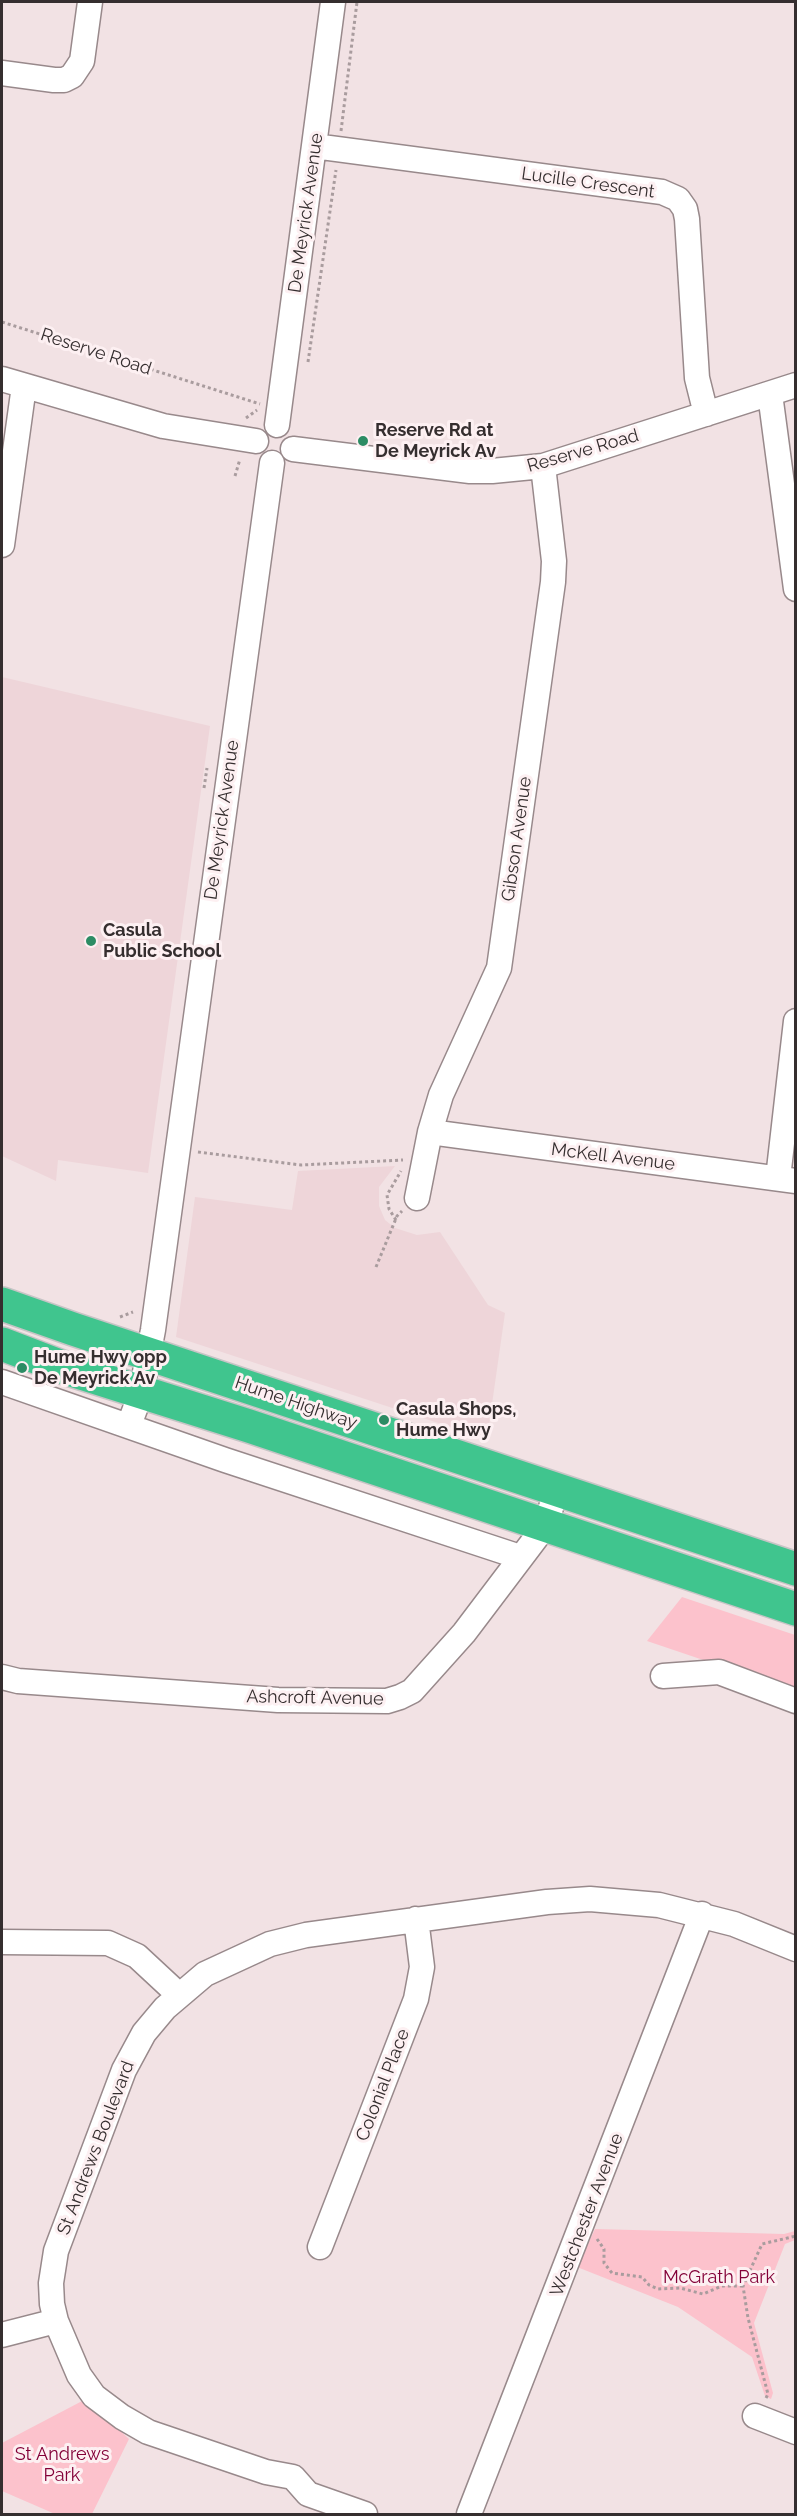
<!DOCTYPE html>
<style>
body{margin:0}
#map{position:relative;width:797px;height:2516px;overflow:hidden;background:#f2e2e4;font-family:Raleway,sans-serif}
canvas{display:block}
.frame{position:absolute;inset:0;border:3px solid #352e2f;pointer-events:none}
</style>
<div id="map">
<canvas width="797" height="2516"></canvas>
<div class="frame"></div>
</div>
<script>
const ctx = document.querySelector('canvas').getContext('2d');
ctx.lineJoin = 'round';
function paint(path, color) { ctx.fillStyle = color; ctx.fill(path, 'evenodd'); }
const shape = rows => new Path2D(rows.map(r => 'M' + r).join(''));
function trace(path, color, width, dash) { ctx.strokeStyle = color; ctx.lineWidth = width; ctx.lineCap = dash ? 'butt' : 'round'; ctx.setLineDash(dash || []); ctx.stroke(path); }
function label(font, color, halo, rows, align = 'center') {
  ctx.font = font + ' Raleway,sans-serif'; ctx.lineWidth = 6; ctx.setLineDash([]); ctx.textBaseline = 'middle'; ctx.strokeStyle = halo; ctx.fillStyle = color; for (const [text, x, y, turn = 0] of rows) {
    ctx.save(); ctx.translate(x, y); ctx.rotate((+turn || 0) * Math.PI / 180); ctx.textAlign = isNaN(turn) ? turn : align; if (halo) ctx.strokeText(text, 0, 0); ctx.fillText(text, 0, 0); ctx.restore();
  }
}
paint(shape([
 [2,677,210,726,148,1173,58,1160,56,1181,2,1156],
 [395,1166,379,1187,379,1206,385,1220,395,1228,417,1235,440,1232,488,1305,505,1313,487,1439,176,1337,195,1197,292,1210,298,1171]
]), '#eed5d9');
paint(shape([
 [682,1597,795,1635,795,1691,647,1641],
 [595,2229,784,2234,795,2231,795,2240,785,2244,754,2323,773,2393,771,2399,765,2396,752,2357,678,2307,577,2267],
 [86,2399,129,2439,92,2514,55,2514,2,2491,2,2443]
]), '#fcc2cc');
const minor = shape([
 [2,73,54,80,64,80,72,76,82,61,90,2],
 [314,146,662,192,678,199,685,209,687,219,697,378,706,414],
 [2,379,163,426,256,441],
 [770,394,796,589],
 [277,425,333,2],
 [293,449,470,471,492,471,543,466,796,385],
 [2,545,24,386],
 [430,1132,796,1181],
 [778,1178,796,1021],
 [417,1198,430,1132,441,1095,499,968,553,582,554,561,543,466],
 [2,1382,225,1460,520,1557],
 [129,1425,141,1393,153,1330,272,463],
 [663,1676,719,1672,796,1701],
 [2,1677,18,1681,278,1700,387,1701,400,1697,412,1691,464,1633,545,1526,557,1489],
 [2,1942,108,1943,137,1956,179,1995],
 [320,2247,416,1999,422,1967,416,1919],
 [2,2335,56,2321],
 [755,2416,796,2432],
 [365,2514,308,2494,293,2477,266,2472,148,2432,122,2417,94,2396,79,2375,56,2321,52,2304,51,2283,56,2251,124,2070,144,2033,165,2008,205,1974,270,1944,306,1935,547,1902,590,1899,659,1905,734,1924,796,1949],
 [469,2514,702,1914]
]);
const highway = shape([
 [2,1304,73,1329,796,1569],
 [2,1344,62,1367,249,1426,796,1609]
]);
trace(minor, '#98898b', 27);
trace(highway, '#c6c4c5', 36);
trace(shape([
 [341,131,357,2],
 [2,322,260,404],
 [308,362,336,170],
 [246,418,257,410],
 [235,476,240,459],
 [204,788,207,768],
 [198,1152,301,1165,403,1160],
 [396,1220,389,1209,387,1195,401,1171],
 [376,1267,397,1216,402,1211],
 [120,1317,133,1312],
 [597,2239,604,2249,604,2263,612,2273,642,2277,649,2285,658,2289,680,2288,703,2294,722,2286,743,2286],
 [766,2398,768,2394,748,2318,743,2286,762,2244,796,2236]
]), '#a99c9e', 3, [3, 3]);
trace(minor, '#fff', 24);
trace(highway, '#40c58e', 33);
for (const [x, y, r, color] of [
 [363,441,6,"#2c8c64"],
 [91,941,6,"#2c8c64"],
 [22,1368,6,"#2c8c64"],
 [384,1420,6,"#2c8c64"]
]) { const dot = new Path2D(); dot.arc(x, y, r, 0, 2 * Math.PI); ctx.fillStyle = color; ctx.fill(dot); trace(dot, '#fdf0f2', 2); }
label('18px', '#352e2f', '#fdf0f2', [
 ["Lucille Crescent",588,183,8],
 ["De Meyrick Avenue",306,213,-82],
 ["Reserve Road",96,352,18],
 ["Reserve Road",583,451,-16],
 ["De Meyrick Avenue",222,820,-82],
 ["Gibson Avenue",517,839,-82],
 ["McKell Avenue",613,1157,7],
 ["Hume Highway",296,1403,19],
 ["Ashcroft Avenue",315,1698,1],
 ["Colonial Place",383,2085,-69],
 ["St Andrews Boulevard",96,2148,-69],
 ["Westchester Avenue",587,2215,-69]
]);
label('bold 18px', '#352e2f', '#fdf0f2', [
 ["Reserve Rd at",375,431],
 ["De Meyrick Av",375,452],
 ["Casula",103,931],
 ["Public School",103,952],
 ["Hume Hwy opp",34,1358],
 ["De Meyrick Av",34,1379],
 ["Casula Shops,",396,1410],
 ["Hume Hwy",396,1431]
], 'left');
label('18px', '#830038', '#fdf0f2', [
 ["McGrath Park",719,2278],
 ["St Andrews",62,2455],
 ["Park",62,2476]
]);
</script>
